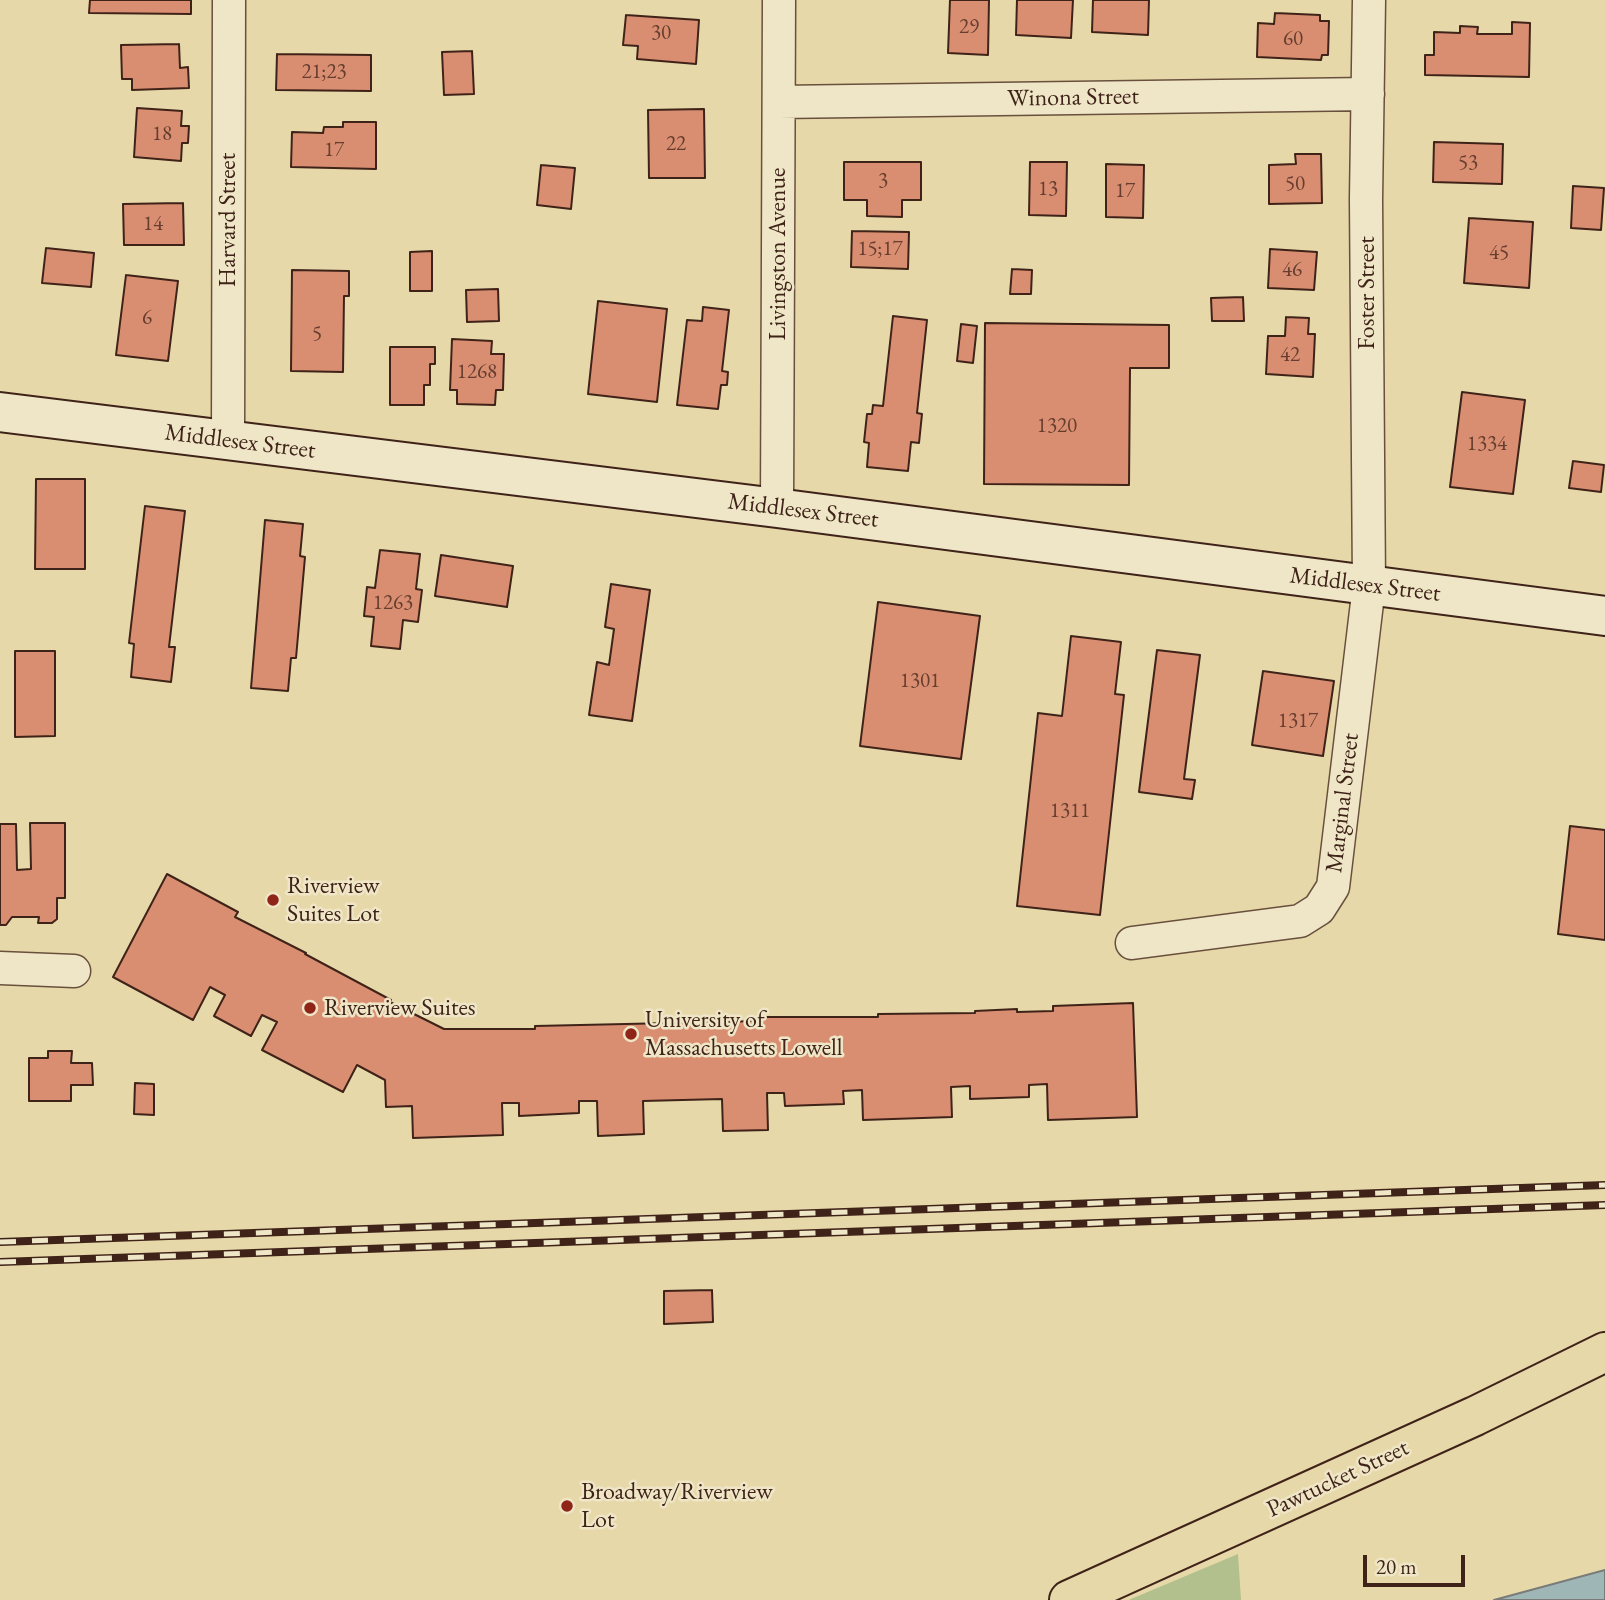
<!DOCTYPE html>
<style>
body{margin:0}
#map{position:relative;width:1605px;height:1600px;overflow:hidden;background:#e7d8a9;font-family:"EB Garamond",serif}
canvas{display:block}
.scale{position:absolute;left:1363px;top:1555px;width:102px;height:32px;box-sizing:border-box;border:4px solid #3f2319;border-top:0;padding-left:9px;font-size:21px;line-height:24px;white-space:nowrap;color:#3f2319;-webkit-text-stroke:5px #efe6c7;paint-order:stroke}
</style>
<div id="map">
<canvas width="1605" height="1600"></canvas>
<div class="scale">20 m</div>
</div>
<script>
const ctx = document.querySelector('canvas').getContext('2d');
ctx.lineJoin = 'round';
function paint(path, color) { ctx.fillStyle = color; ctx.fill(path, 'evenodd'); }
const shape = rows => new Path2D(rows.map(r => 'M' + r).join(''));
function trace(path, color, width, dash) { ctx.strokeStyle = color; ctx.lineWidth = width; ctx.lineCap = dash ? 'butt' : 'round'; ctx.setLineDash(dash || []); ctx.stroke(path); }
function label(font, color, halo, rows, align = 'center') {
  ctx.font = font + ' "EB Garamond",serif'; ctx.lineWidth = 5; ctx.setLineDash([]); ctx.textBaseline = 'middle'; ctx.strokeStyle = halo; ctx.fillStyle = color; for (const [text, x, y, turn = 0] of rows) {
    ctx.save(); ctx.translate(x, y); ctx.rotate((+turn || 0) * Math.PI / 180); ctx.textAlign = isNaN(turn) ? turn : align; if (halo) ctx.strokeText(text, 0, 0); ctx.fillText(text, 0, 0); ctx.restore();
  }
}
paint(shape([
 [1238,1554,1241,1600,1129,1600,1131,1599]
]), '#b1c08c');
const water = shape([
 [1605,1570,1605,1600,1494,1600,1605,1570]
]);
paint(water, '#9eb6b6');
trace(water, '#787b77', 2);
const building = shape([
 [90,0,191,0,191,14,89,13,90,0],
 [950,0,989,0,988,55,948,53,950,0],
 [1017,0,1073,0,1071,38,1016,35,1017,0],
 [1093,0,1149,0,1148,35,1092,32,1093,0],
 [1275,13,1320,15,1320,21,1329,21,1328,55,1322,55,1321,60,1257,57,1258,23,1274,24,1275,13],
 [626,15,699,20,696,64,637,59,638,46,623,45,626,15],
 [1512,22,1530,23,1529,77,1425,75,1425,55,1434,55,1434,32,1460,33,1460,26,1478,27,1477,34,1512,34,1512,22],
 [179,44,180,68,188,67,189,88,132,90,132,79,122,79,121,45,179,44],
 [472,51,474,94,444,95,442,52,472,51],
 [277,54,371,55,371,91,276,90,277,54],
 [137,108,182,111,181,126,189,126,188,143,182,143,181,161,134,157,137,108],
 [704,109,705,178,649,178,648,110,704,109],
 [343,122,376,122,376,169,291,167,292,132,323,133,324,127,343,127,343,122],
 [1434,142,1503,144,1502,184,1433,182,1434,142],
 [1295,154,1321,154,1322,203,1269,204,1269,165,1296,164,1295,154],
 [844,162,921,162,921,200,902,200,902,217,867,216,867,200,844,200,844,162],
 [1030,162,1067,162,1066,216,1029,215,1030,162],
 [1106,164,1144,165,1143,218,1106,217,1106,164],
 [541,165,575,168,571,209,537,205,541,165],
 [1573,186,1604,188,1601,230,1571,228,1573,186],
 [183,203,184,245,124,245,123,204,183,203],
 [1469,218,1533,222,1529,288,1464,283,1469,218],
 [852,231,909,232,908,269,851,267,852,231],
 [46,248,94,253,91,287,42,283,46,248],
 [1270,249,1317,252,1314,290,1268,288,1270,249],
 [432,251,432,291,410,291,410,252,432,251],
 [1012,269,1032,270,1031,294,1010,294,1012,269],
 [292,270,349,271,349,296,344,296,343,372,291,371,292,270],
 [126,275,178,281,168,361,116,355,126,275],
 [498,289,499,321,467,322,466,290,498,289],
 [1243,297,1244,321,1212,321,1211,298,1243,297],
 [598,301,667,309,657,402,588,394,598,301],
 [703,307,729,310,722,371,728,372,727,385,721,385,718,409,677,405,687,320,702,321,703,307],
 [893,316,927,320,917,413,922,414,919,443,911,442,908,471,867,467,869,443,864,442,867,414,872,414,873,405,883,406,893,316],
 [1286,317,1309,318,1308,334,1315,334,1313,377,1266,374,1268,336,1285,336,1286,317],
 [985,323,1169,325,1169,368,1130,368,1129,485,984,484,985,323],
 [961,324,977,326,973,363,957,361,961,324],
 [452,339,492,341,491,354,504,354,503,390,496,390,495,405,457,404,457,390,450,390,452,339],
 [390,347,435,347,435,364,430,364,430,385,424,385,424,405,390,405,390,347],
 [1462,392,1525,400,1513,494,1450,487,1462,392],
 [1573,461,1604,465,1601,492,1569,488,1573,461],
 [36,479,85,479,85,569,35,569,36,479],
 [145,506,185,511,169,647,175,647,171,682,131,677,134,644,129,643,145,506],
 [265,520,303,524,300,556,305,557,296,658,291,658,288,691,251,688,265,520],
 [380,550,420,554,416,589,422,590,418,622,403,620,400,649,371,646,374,617,364,616,367,587,375,588,380,550],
 [441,555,513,566,507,607,435,596,441,555],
 [611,584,650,590,632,721,589,715,597,662,609,665,614,629,605,627,611,584],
 [878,602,980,616,961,759,860,746,878,602],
 [1071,636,1121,642,1115,694,1124,695,1100,915,1017,906,1038,713,1062,716,1071,636],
 [1157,650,1200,655,1184,779,1195,780,1192,799,1139,792,1157,650],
 [15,651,55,651,55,736,15,737,15,651],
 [1263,671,1334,681,1323,756,1252,745,1263,671],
 [30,823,65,823,65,898,57,898,57,919,52,923,38,923,39,917,12,917,6,925,0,925,0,824,16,824,17,870,31,869,30,823],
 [1570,826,1605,830,1605,940,1558,934,1570,826],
 [167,874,238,912,235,917,306,953,305,954,391,1000,390,1002,444,1029,535,1029,535,1026,761,1021,761,1017,878,1017,878,1014,975,1013,975,1011,1017,1009,1017,1012,1053,1011,1053,1006,1133,1003,1137,1117,1048,1120,1047,1084,1029,1085,1029,1097,970,1099,970,1086,951,1087,952,1117,863,1120,862,1090,843,1091,844,1104,785,1106,784,1093,767,1093,768,1130,723,1131,722,1099,643,1101,644,1134,598,1136,597,1101,579,1101,579,1113,519,1116,519,1103,502,1103,503,1135,413,1138,412,1106,386,1107,385,1080,357,1065,343,1092,262,1050,277,1022,262,1015,251,1036,214,1016,225,995,210,987,193,1020,113,977,167,874],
 [48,1051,72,1051,71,1063,92,1063,93,1085,71,1085,71,1101,29,1101,29,1058,48,1058,48,1051],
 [135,1083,154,1084,154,1115,134,1114,135,1083],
 [712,1290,713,1322,664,1324,664,1291,712,1290]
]);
paint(building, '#da8e71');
trace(building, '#3f2319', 2);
const street = shape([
 [779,102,1368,94],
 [228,441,229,0],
 [777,508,779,0],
 [1132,943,1300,921,1319,909,1333,887,1369,586,1366,199,1369,0],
 [0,968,74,971]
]);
const secondary = shape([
 [0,412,777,508,1605,616]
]);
const primary = shape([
 [1069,1600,1475,1416,1605,1352]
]);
trace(street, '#69503d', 35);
trace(secondary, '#3f2319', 42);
trace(primary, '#3f2319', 42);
trace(street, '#efe6c7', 32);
trace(secondary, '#efe6c7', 38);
trace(primary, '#e7d8a9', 38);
const rail = shape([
 [0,1242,1605,1185],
 [0,1262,1605,1205]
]);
trace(rail, '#3f2319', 8);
trace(rail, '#efe6c7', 5, [16]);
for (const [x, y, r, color] of [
 [273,900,7,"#8f2418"],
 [310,1008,7,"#8f2418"],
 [631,1034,7,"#8f2418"],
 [567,1506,7,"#8f2418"]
]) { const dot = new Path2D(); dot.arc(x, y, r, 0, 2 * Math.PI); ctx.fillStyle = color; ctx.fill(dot); trace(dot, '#efe6c7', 2.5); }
label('21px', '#663e2f', null, [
 ["29",969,27],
 ["30",661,33],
 ["60",1293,39],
 ["21;23",324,72],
 ["18",162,134],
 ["22",676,144],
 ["17",334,150],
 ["53",1468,163],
 ["3",883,181],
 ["50",1295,184],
 ["13",1048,189],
 ["17",1125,191],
 ["14",153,224],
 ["15;17",880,249],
 ["45",1499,253],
 ["46",1292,270],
 ["6",147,318],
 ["5",317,334],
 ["42",1290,355],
 ["1268",477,372],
 ["1320",1057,426],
 ["1334",1487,444],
 ["1263",393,603],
 ["1301",920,681],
 ["1317",1298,721],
 ["1311",1070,811]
]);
label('24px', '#3f2319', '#efe6c7', [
 ["Winona Street",1073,98,-1],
 ["Harvard Street",228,220,-90],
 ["Livingston Avenue",778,254,-90],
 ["Foster Street",1367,293,-90],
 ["Middlesex Street",240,442,7],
 ["Middlesex Street",803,511,7],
 ["Middlesex Street",1365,585,7],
 ["Marginal Street",1343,803,-83],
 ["Pawtucket Street",1338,1479,-25]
]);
label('24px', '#3f2319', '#efe6c7', [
 ["Riverview",287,886],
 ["Suites Lot",287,914],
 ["Riverview Suites",324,1008],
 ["University of",645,1020],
 ["Massachusetts Lowell",645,1048],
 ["Broadway/Riverview",581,1492],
 ["Lot",581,1520]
], 'left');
</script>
